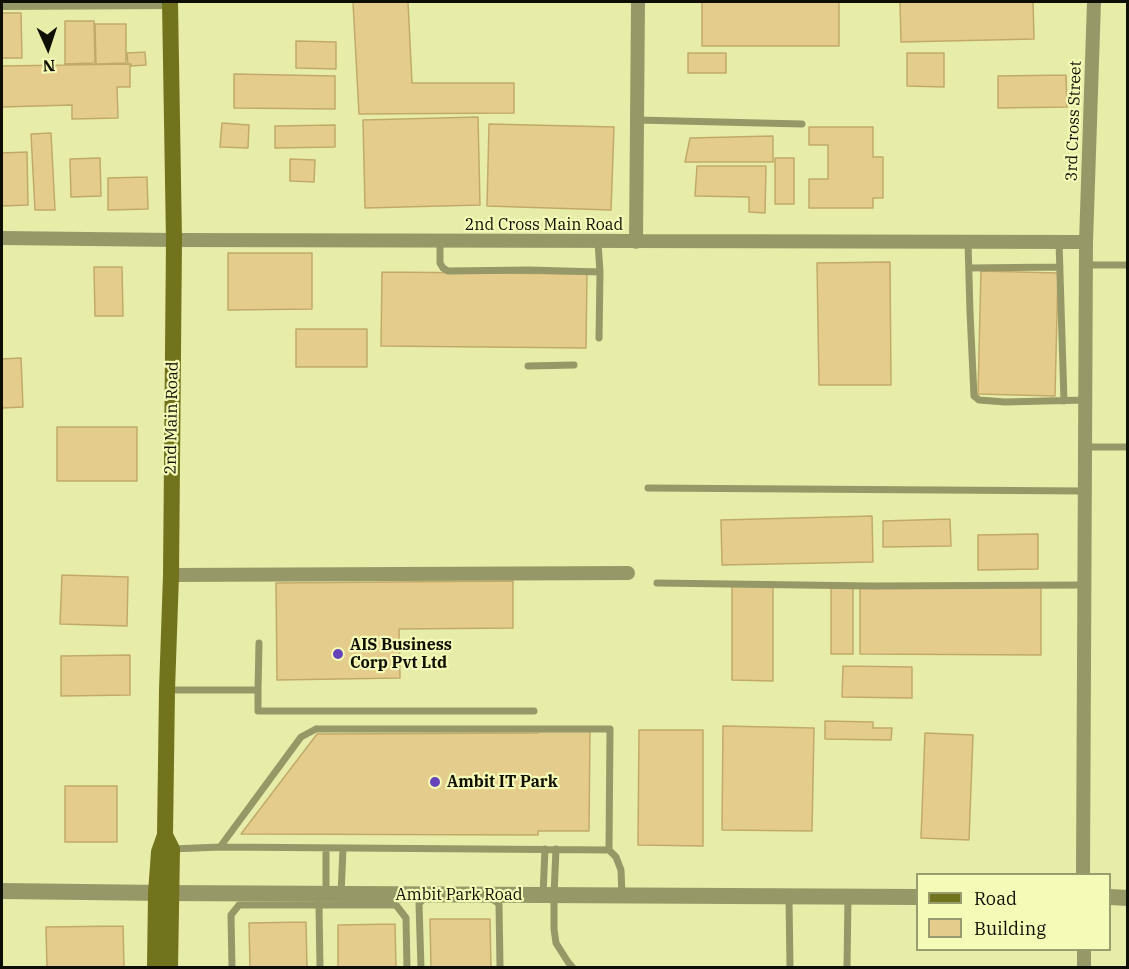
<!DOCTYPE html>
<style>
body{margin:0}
#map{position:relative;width:1129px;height:969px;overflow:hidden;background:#e8eca9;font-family:"IBM Plex Serif",serif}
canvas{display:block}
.frame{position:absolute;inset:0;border:3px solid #0e0f00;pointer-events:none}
.legend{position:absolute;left:916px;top:873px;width:195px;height:78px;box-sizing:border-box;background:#f5fab6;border:2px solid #999c6d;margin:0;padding:8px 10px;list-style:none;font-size:18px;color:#0e0f00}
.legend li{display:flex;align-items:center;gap:12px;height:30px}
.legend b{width:30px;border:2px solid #999c6d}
.north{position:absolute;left:18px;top:18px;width:60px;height:60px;-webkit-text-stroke:4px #f5fab6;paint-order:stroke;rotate:177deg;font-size:16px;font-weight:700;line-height:24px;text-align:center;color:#0e0f00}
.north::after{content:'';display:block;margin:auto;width:21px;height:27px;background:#0e0f00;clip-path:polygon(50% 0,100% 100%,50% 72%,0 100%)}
</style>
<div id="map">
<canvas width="1129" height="969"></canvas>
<div class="frame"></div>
<ul class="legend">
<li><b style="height:8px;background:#71731d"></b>Road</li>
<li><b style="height:16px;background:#e4cd8c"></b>Building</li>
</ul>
<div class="north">N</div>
</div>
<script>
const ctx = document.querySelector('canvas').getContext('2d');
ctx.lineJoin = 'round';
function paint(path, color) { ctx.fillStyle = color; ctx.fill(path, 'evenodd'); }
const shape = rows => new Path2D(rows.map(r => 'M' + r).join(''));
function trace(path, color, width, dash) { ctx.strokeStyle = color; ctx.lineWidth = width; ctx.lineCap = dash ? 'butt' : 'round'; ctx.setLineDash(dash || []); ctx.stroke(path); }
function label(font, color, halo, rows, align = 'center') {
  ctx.font = font + ' "IBM Plex Serif",serif'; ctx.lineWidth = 4.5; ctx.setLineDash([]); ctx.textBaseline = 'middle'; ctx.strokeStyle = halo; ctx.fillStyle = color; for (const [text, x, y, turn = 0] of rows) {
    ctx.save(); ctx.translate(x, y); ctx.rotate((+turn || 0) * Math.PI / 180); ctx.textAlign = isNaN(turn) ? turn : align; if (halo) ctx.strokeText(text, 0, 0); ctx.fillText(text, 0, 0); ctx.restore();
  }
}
const building = shape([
 [353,2,408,2,412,83,514,83,514,113,359,114,353,2],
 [702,2,839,2,839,46,702,46,702,2],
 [900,2,1033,2,1034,39,901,42,900,2],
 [2,13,21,13,22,58,2,58,2,13],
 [65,21,94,21,95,63,65,64,65,21],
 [95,24,126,24,126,63,96,64,95,24],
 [296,41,336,42,336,69,296,68,296,41],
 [145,52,146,65,131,66,131,64,128,64,127,53,145,52],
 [688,53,726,53,726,73,688,73,688,53],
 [907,53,944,53,944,87,907,86,907,53],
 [130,64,130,87,117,87,118,118,72,119,72,105,2,107,2,66,130,64],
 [234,74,335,76,335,109,234,108,234,74],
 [1066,75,1067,107,998,108,998,76,1066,75],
 [478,117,480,205,365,208,363,120,478,117],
 [222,123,249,125,248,148,220,147,222,123],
 [489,124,614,127,611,210,487,206,489,124],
 [335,125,335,147,275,148,275,126,335,125],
 [809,127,873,127,873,157,883,157,883,198,873,198,873,208,809,208,809,179,828,179,828,145,809,145,809,127],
 [51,133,55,210,35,210,31,134,51,133],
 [773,136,773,162,685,162,690,138,773,136],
 [27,152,28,205,2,206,2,153,27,152],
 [100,158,101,196,71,197,70,159,100,158],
 [775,158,794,158,794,204,775,204,775,158],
 [290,159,315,160,314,182,290,181,290,159],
 [697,166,766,166,765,213,749,212,749,197,695,196,697,166],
 [147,177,148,209,108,210,108,178,147,177],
 [228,253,312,253,312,309,228,310,228,253],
 [890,262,891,385,819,385,817,263,890,262],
 [94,267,122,267,123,316,95,316,94,267],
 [981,271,1058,273,1055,396,978,394,981,271],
 [382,272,587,274,586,348,381,346,382,272],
 [296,329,367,329,367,367,296,367,296,329],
 [21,358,23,407,2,408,2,359,21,358],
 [57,427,137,427,137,481,57,481,57,427],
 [872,516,873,562,722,565,721,520,872,516],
 [950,519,951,546,883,547,883,521,950,519],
 [1038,534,1038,569,978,570,978,535,1038,534],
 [62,575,128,577,127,626,60,624,62,575],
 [513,581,513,628,399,629,400,678,277,680,276,583,513,581],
 [732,582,773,582,773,681,732,680,732,582],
 [831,585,853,585,853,654,831,654,831,585],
 [860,585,1041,586,1041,655,860,654,860,585],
 [130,655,130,695,61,696,61,656,130,655],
 [843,666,912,667,912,698,842,697,843,666],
 [825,721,873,722,873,728,892,728,891,740,825,739,825,721],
 [723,726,814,728,812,831,722,830,723,726],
 [590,729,589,831,538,831,538,835,241,834,317,734,538,733,538,730,590,729],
 [639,730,703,730,703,846,638,845,639,730],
 [925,733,973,735,969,840,921,838,925,733],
 [65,786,117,786,117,842,65,842,65,786],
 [430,919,490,919,491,968,431,968,430,919],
 [306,922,307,968,250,968,249,923,306,922],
 [395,924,396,968,338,968,338,925,395,924],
 [123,926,124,968,47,968,46,927,123,926]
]);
paint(building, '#e4cd8c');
trace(building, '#c0aa6a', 1.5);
trace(shape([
 [637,120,802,124],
 [440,241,440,263,443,268,448,271,529,270,600,272,599,338],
 [598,242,600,272],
 [968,242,970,312,974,396,979,400,1005,402,1085,400],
 [1059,242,1064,401],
 [1086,265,1128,265],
 [969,268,1060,267],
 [528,366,574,365],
 [1085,447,1128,447],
 [648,488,1085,491],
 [657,583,872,586,1084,585],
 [167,690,258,690,258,711,534,711],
 [258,690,259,643],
 [316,729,610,729,609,850,220,847,301,737,316,729],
 [172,849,220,847],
 [556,849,554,895,554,929,556,943,568,962,573,968],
 [609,850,616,857,621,870,622,895],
 [326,894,326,848],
 [341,894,343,849],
 [543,895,545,849],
 [789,898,790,968],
 [492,899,499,904,500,968],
 [319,901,319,905,396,905,406,918,407,968],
 [232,968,231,915,239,905,319,905,320,968],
 [421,968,419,904,423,899,428,898],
 [847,968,848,896]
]), '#969967', 7);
trace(shape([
 [2,3,170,2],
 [2,238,174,240,1086,242],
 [636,242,638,2],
 [171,575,628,573],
 [1083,874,1086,242,1094,2],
 [1084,950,1084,968]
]), '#969967', 14);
trace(shape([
 [2,891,164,893,918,897],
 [1110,897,1128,898]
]), '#969967', 16);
trace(shape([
 [165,835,172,849,170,968],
 [155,968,156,893,159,852,165,835,167,690,171,575,174,240,170,2]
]), '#71731d', 16);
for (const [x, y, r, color] of [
 [338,654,6,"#6543bb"],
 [435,782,6,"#6543bb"]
]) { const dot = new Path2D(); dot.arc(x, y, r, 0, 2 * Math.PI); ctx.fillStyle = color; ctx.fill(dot); trace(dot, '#f5fab6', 2); }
label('16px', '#0e0f00', '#f5fab6', [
 ["3rd Cross Street",1074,121,-88],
 ["2nd Cross Main Road",544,225],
 ["2nd Main Road",172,418,-89],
 ["Ambit Park Road",459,895]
]);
label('bold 16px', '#0e0f00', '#f5fab6', [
 ["AIS Business",350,645],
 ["Corp Pvt Ltd",350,663],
 ["Ambit IT Park",447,782]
], 'left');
</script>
